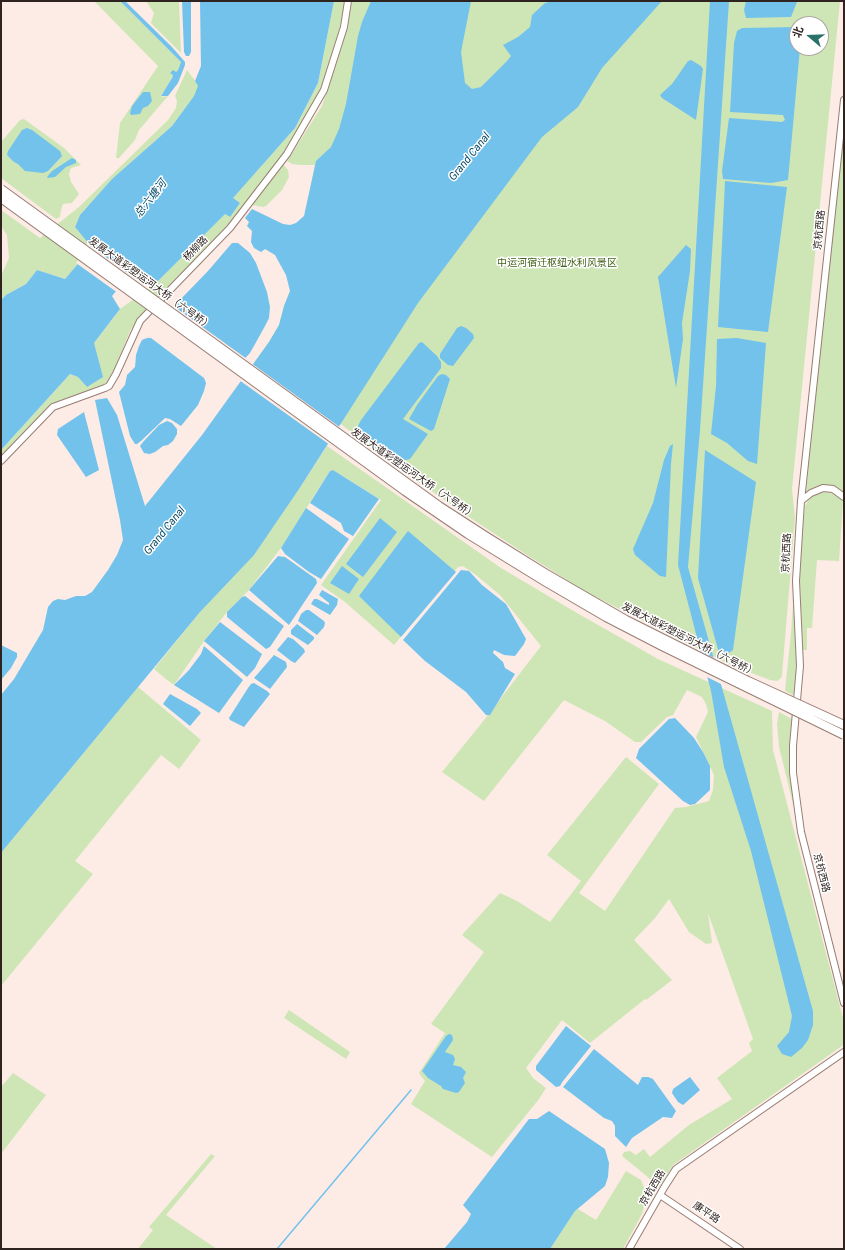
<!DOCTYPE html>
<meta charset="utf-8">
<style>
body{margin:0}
#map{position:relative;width:845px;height:1250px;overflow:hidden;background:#fdebe5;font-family:Roboto,"Noto Sans SC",sans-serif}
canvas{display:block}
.frame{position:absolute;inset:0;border:2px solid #2e231f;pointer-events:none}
.north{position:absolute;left:789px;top:16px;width:40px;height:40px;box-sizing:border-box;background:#fff;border:1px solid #aba7a5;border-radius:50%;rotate:289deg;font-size:11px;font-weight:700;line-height:16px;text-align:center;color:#2e231f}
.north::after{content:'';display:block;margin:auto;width:14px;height:18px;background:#2a7168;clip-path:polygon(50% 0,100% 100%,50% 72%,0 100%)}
</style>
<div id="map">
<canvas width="845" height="1250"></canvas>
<div class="frame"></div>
<div class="north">北</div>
</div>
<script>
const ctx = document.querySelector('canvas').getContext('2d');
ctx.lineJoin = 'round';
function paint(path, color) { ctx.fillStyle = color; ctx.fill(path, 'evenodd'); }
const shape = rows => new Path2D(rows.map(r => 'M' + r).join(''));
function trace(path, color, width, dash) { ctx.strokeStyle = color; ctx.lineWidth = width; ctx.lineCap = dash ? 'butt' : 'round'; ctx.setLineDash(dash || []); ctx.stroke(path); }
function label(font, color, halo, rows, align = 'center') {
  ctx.font = font + ' Roboto,"Noto Sans SC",sans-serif'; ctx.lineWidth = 3; ctx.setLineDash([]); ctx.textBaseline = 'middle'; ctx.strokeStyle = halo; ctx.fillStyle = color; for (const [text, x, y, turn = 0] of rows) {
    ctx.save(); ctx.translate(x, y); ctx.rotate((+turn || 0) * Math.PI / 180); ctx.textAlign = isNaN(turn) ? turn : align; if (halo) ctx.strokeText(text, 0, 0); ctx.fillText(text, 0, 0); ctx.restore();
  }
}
paint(shape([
 [94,1,120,1,181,62,178,70,173,75,167,87,161,95,162,97,168,96,139,130,135,140,119,158,116,158,120,123,158,66],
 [146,1,179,1,181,53,151,23,154,13],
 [334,1,344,1,342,19,322,88,302,125,282,157,245,206,131,329,109,381,99,387,54,403,1,461,1,450,70,374,78,377,87,387,94,343,112,320,120,309,154,285,225,213,229,217,240,203,232,198,295,128,318,83],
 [352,1,840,1,792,489,795,518,782,675,781,678,777,681,770,680,733,666,673,636,588,593,527,555,469,517,407,474,256,360,269,342,279,325,284,306,290,291,315,165,300,165,292,164,287,161,322,106,343,43],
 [797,24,821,24,821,48,797,48],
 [187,70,199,86,194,96,172,126,112,179,80,215,75,227,90,244,88,252,65,279,37,270,26,284,6,295,1,300,1,276,9,258,7,235,1,226,1,210,40,238,79,207,168,120,176,108,177,101,175,96],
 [24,119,64,148,81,165,71,168,69,174,71,182,79,194,72,203,63,204,61,210,60,217,56,219,1,178,1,142,20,120],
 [844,127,844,494,828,485,823,485,806,492],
 [283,164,288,170,289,177,282,190,266,206,263,207,252,205],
 [327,446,501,568,577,613,658,659,772,711,773,750,844,1022,844,1043,842,1046,673,1165,658,1189,654,1190,651,1180,643,1173,622,1156,624,1152,630,1151,636,1155,644,1149,650,1157,689,1125,732,1099,717,1078,752,1051,749,1043,753,1039,708,913,712,943,706,944,689,932,669,899,655,918,634,940,672,980,646,1000,645,999,590,1043,562,1020,526,1068,533,1078,546,1088,539,1099,492,1157,411,1104,425,1081,419,1073,445,1033,431,1024,484,952,462,935,500,893,517,901,550,922,581,881,547,855,626,757,659,784,579,893,605,911,675,808,686,807,709,801,713,790,714,775,696,737,708,712,706,704,702,697,687,690,673,715,667,717,641,742,635,742,605,721,564,700,484,801,442,772,481,724,541,646,500,595,476,575,463,566,458,567,394,645,345,602,321,585,381,500,333,470,330,471,281,548,249,590,227,612,204,641,174,685,167,680,154,669,301,486],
 [825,492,835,494,843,500,839,561,817,560,812,628,807,628,807,650,803,650,799,564,805,506,810,497,819,493],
 [794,592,798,663,795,692,793,695,785,691,791,633],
 [138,687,201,740,179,769,161,755,75,861,93,874,1,986,1,853],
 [779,712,792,719,789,751,792,786,795,812,779,747,777,724],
 [289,1010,350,1052,346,1059,284,1018],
 [13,1073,46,1095,1,1154,1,1087],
 [211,1154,215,1156,166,1215,217,1249,138,1249,153,1230,149,1227],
 [626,1171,641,1180,645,1190,645,1203,642,1214,623,1249,550,1249,575,1211,578,1209,596,1220]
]), '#cee6b6');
paint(shape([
 [120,1,125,1,172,47,185,62,185,65,178,83,168,96,161,96,172,78,173,75,170,73,173,70,176,72,178,70,181,62],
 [182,1,191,1,191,52,189,56,186,56,184,52],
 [200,1,334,1,318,83,295,128,233,198,240,203,230,217,225,214,154,285,128,277,112,296,120,309,94,343,103,377,87,387,78,377,70,374,1,450,1,300,6,295,26,284,37,270,65,279,88,252,89,244,75,227,80,215,112,179,172,126,194,96,198,86,195,81,201,66],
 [371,1,471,1,461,52,465,83,472,89,481,87,507,61,511,56,503,45,518,37,530,27,532,15,545,3,553,1,662,1,602,68,578,107,542,137,418,303,301,486,254,555,200,612,1,853,1,695,14,679,43,630,48,607,53,601,58,599,65,600,76,596,85,596,92,592,108,570,117,555,123,540,120,520,95,400,107,398,117,415,145,506,202,435,269,342,279,325,284,306,290,291,286,275,275,255,265,249,261,252,254,248,251,242,252,231,247,226,249,222,245,218,252,209,283,224,290,225,296,223,304,216,316,161,331,147,339,129,346,104,358,36,362,22],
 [710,1,729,1,700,430,688,567,813,1011,813,1025,808,1040,802,1048,791,1057,782,1054,777,1046,789,1032,792,1016,751,851,724,767,711,691,678,565],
 [746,1,797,1,797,2,791,17,746,18,744,10],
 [797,27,797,48,800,48,788,180,771,183,723,179,722,171,729,118,782,122,785,120,783,115,730,112,734,43,737,31,742,28],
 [691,60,701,66,703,69,696,120,662,98,660,95,672,84,688,61],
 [143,92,150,92,152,101,148,106,143,108,140,114,131,115,130,113,132,106],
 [27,128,32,130,60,151,62,156,48,171,43,173,25,171,18,164,14,162,7,155,8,151,22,130],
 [72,158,76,160,76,163,66,167,55,177,48,178,47,177,52,171],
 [725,181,787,187,768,332,718,327],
 [232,243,238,243,250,253,256,263,267,292,270,307,269,318,265,326,250,353,233,371,163,322,177,303,208,271],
 [686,245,691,249,690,271,682,323,683,339,676,388,658,277],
 [461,326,466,328,473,334,474,338,453,366,448,365,440,358,440,354,457,328],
 [147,338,151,338,204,378,206,383,204,391,198,405,181,426,170,419,165,418,141,441,137,444,135,444,130,436,119,392,125,385,127,375,135,367,136,355,139,346,142,340],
 [737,338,766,343,757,464,748,461,727,443,711,434,716,386,717,339],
 [422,342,437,356,441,362,441,368,403,419,428,434,410,459,402,461,391,459,359,435,357,428,361,420,419,343],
 [442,374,446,375,450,379,434,429,431,431,409,419,417,405,438,376],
 [84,412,99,470,86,477,57,435,58,429],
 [167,421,172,423,177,429,177,434,173,441,168,445,163,446,155,452,150,454,144,453,140,446,143,442,159,425],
 [673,444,671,464,666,577,660,576,635,555,633,549,653,503,664,460,670,446],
 [705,450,756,482,733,650,729,653,719,653,698,578],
 [333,470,379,499,353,536,344,531,341,523,310,503,330,471],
 [306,508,349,539,321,579,309,572,285,554,281,548],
 [380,518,397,532,363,577,346,564],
 [408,531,456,572,401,637,359,596],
 [278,556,285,557,316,579,317,583,289,625,249,590],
 [342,566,359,579,349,594,330,583],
 [461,570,469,571,482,585,506,604,526,639,524,644,515,656,504,655,494,650,493,653,503,662,505,668,515,674,490,715,486,715,466,692,425,661,403,640],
 [322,590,338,599,337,605,330,615,311,604,314,599,317,599,329,605,329,603,319,595],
 [245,596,284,626,270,647,266,649,227,617,227,612,242,597],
 [306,610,309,610,324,621,325,623,324,627,317,635,298,621,301,614],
 [220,622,262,654,255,668,247,677,204,641],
 [297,624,314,637,314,639,308,645,291,634,291,630],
 [288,637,293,639,304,649,305,652,295,663,291,661,277,650],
 [1,645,17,653,17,657,11,668,1,680],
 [204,646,243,680,219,713,174,685,189,670,201,654],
 [274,655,286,662,287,667,270,689,254,678],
 [254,683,267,691,270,694,244,727,230,720,229,718,248,688,251,684],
 [170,694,197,709,201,713,190,726,163,704],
 [675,718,694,738,703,752,710,766,710,790,695,804,690,805,683,801,636,758,639,749,669,719],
 [566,1026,591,1046,563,1081,560,1086,556,1087,536,1070,536,1066],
 [449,1034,452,1035,453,1040,445,1052,453,1055,455,1059,453,1065,461,1067,466,1072,463,1078,465,1083,459,1092,456,1093,443,1089,441,1086,428,1078,422,1071,446,1036],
 [594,1049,638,1085,642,1077,648,1077,653,1079,676,1111,672,1118,663,1117,632,1138,626,1147,615,1136,615,1126,612,1121,604,1118,563,1087],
 [690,1077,700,1090,683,1105,678,1102,672,1093,673,1089],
 [549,1111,605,1149,609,1163,608,1177,605,1186,575,1211,550,1249,444,1249,467,1222,471,1214,463,1205,529,1119,537,1119]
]), '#72c2ec');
paint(shape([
 [87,243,141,283,129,279,118,293,76,263,86,251],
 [172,305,247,359,234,373,229,372,161,323,161,321],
 [251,363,341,428,330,445,239,380],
 [698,650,716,659,723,685,705,676]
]), '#fdebe5');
trace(shape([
 [277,1249,411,1090]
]), '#72c2ec', 1.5);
const tertiary = shape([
 [844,100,801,501,796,581,800,666,793,746,793,773,801,832,844,1003],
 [1,461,53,407,105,388,109,386,116,374,140,321,230,228,287,154,324,90,344,27,348,1],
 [801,501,811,493,823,488,833,489,844,497],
 [660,1195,740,1249],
 [629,1249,665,1186,676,1169,844,1052]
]);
trace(tertiary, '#987d73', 8);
trace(tertiary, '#fff', 6);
const primaryBridge = shape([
 [1,189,439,506,487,537,543,572,626,620,748,681,844,725],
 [1,198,405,491,468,534,546,582,606,617,664,647,844,735]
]);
trace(primaryBridge, '#987d73', 10, []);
trace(primaryBridge, '#fff', 8);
label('10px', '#2e231f', '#fff', [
 ["京杭西路",820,230,-84],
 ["杨柳路",196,249,-46],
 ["发展大道彩塑运河大桥（六号桥）",150,284,36],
 ["发展大道彩塑运河大桥（六号桥）",413,474,35],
 ["京杭西路",787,553,-87],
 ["发展大道彩塑运河大桥（六号桥）",689,640,27],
 ["京杭西路",821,873,76],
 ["京杭西路",653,1188,-59],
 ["康平路",706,1213,34]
]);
label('10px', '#436018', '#fff', [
 ["中运河宿迁枢纽水利风景区",557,263]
]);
label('italic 11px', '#084c68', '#fff', [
 ["Grand Canal",470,157,-51],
 ["总六塘河",151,199,-52],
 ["Grand Canal",165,531,-51]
]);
</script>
